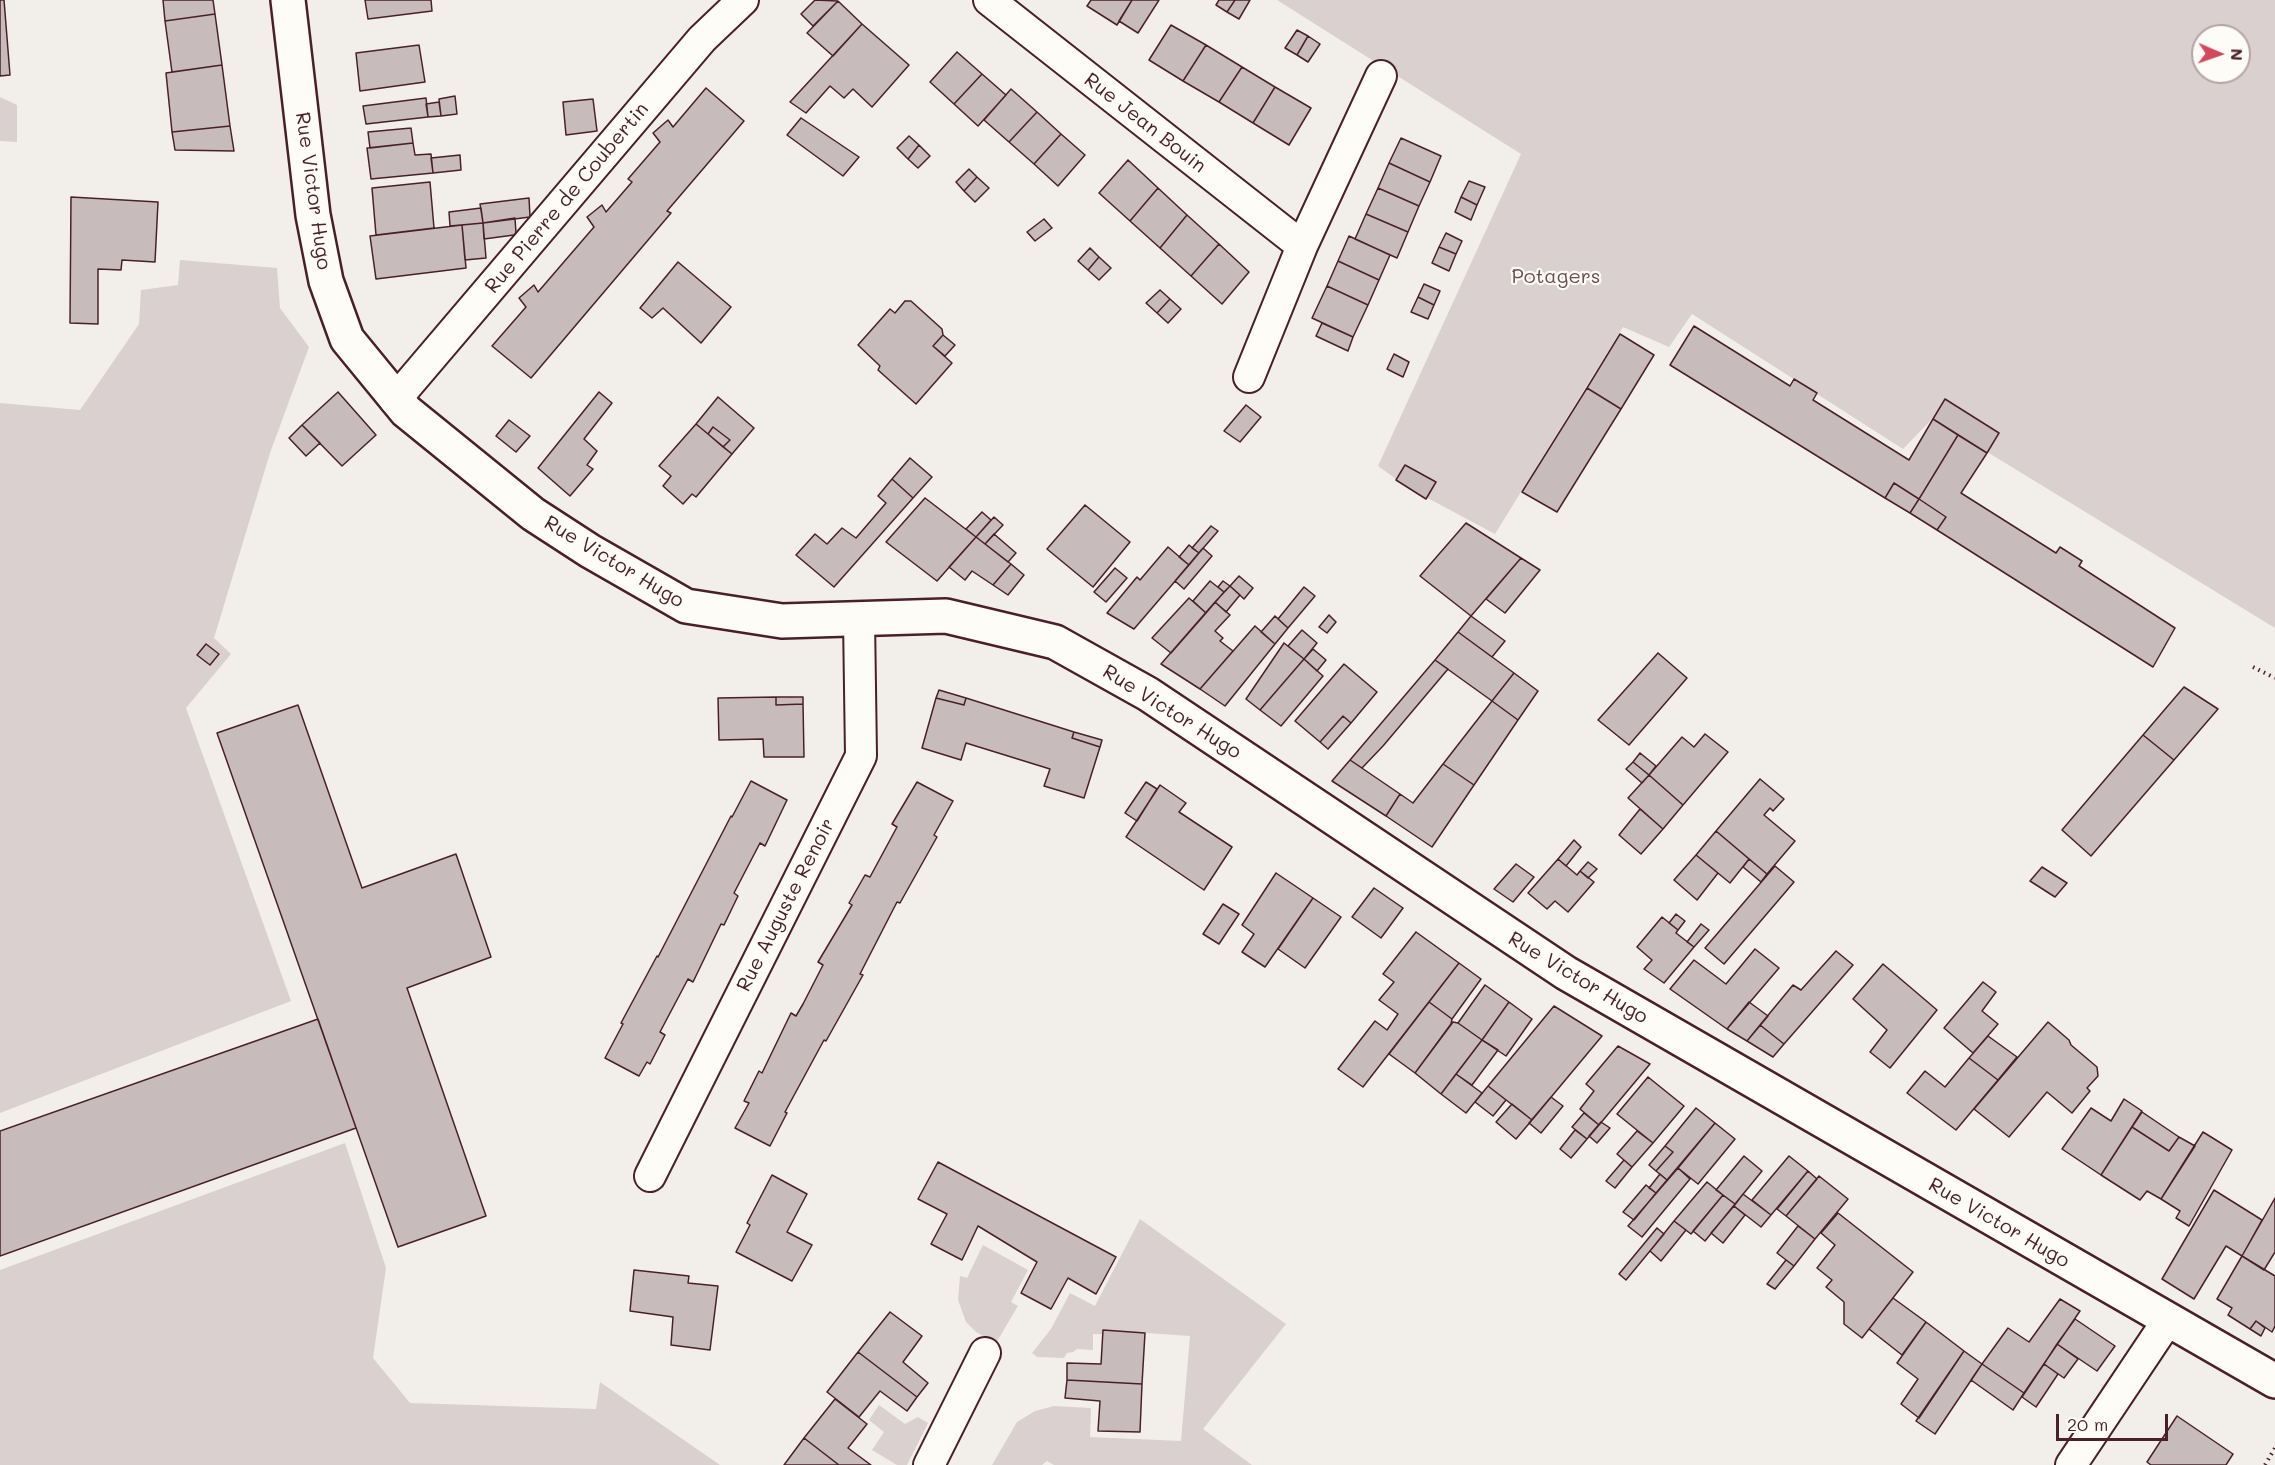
<!DOCTYPE html>
<style>
body{margin:0}
#map{position:relative;width:2275px;height:1465px;overflow:hidden;background:#f2efeb;font-family:Mali,sans-serif}
canvas{display:block}
.north{position:absolute;left:2191px;top:24px;width:60px;height:60px;box-sizing:border-box;background:#fdfcf7;border:2px solid #b5a4a5;border-radius:50%;rotate:92deg;font-size:16px;font-weight:700;line-height:24px;text-align:center;color:#4a1f2b}
.north::after{content:'';display:block;margin:auto;width:21px;height:27px;background:#d1495b;clip-path:polygon(50% 0,100% 100%,50% 72%,0 100%)}
.scale{position:absolute;left:2056px;top:1414px;width:112px;height:27px;box-sizing:border-box;border:3px solid #4a1f2b;border-top:0;padding-left:8px;font-size:18px;line-height:21px;white-space:nowrap;color:#4a1f2b;-webkit-text-stroke:4px #fdfcf7;paint-order:stroke}
</style>
<div id="map">
<canvas width="2275" height="1465"></canvas>
<div class="north">N</div>
<div class="scale">20 m</div>
</div>
<script>
const ctx = document.querySelector('canvas').getContext('2d');
ctx.lineJoin = 'round';
function paint(path, color) { ctx.fillStyle = color; ctx.fill(path, 'evenodd'); }
const shape = rows => new Path2D(rows.map(r => 'M' + r).join(''));
function trace(path, color, width, dash) { ctx.strokeStyle = color; ctx.lineWidth = width; ctx.lineCap = dash ? 'butt' : 'round'; ctx.setLineDash(dash || []); ctx.stroke(path); }
function label(font, color, halo, rows, align = 'center') {
  ctx.font = font + ' Mali,sans-serif'; ctx.lineWidth = 4.5; ctx.setLineDash([]); ctx.textBaseline = 'middle'; ctx.strokeStyle = halo; ctx.fillStyle = color; for (const [text, x, y, turn = 0] of rows) {
    ctx.save(); ctx.translate(x, y); ctx.rotate((+turn || 0) * Math.PI / 180); ctx.textAlign = isNaN(turn) ? turn : align; if (halo) ctx.strokeText(text, 0, 0); ctx.fillText(text, 0, 0); ctx.restore();
  }
}
paint(shape([
 [1277,0,2275,0,2275,628,1984,450,1936,415,1903,449,1692,314,1669,347,1623,327,1495,534,1407,487,1378,466,1521,154],
 [2203,36,2239,36,2239,72,2203,72],
 [0,97,17,105,17,142,0,141],
 [180,260,277,268,280,308,309,347,270,453,214,638,231,654,186,708,291,1001,0,1113,0,403,80,410,139,324,141,290,178,285],
 [345,1143,386,1268,373,1358,410,1403,596,1409,600,1382,720,1465,0,1465,0,1270],
 [1140,1219,1286,1324,1203,1429,1252,1465,1054,1465,1047,1461,1042,1465,992,1465,1017,1422,1035,1411,1054,1406,1091,1408,1090,1437,1181,1441,1190,1336,1103,1330,1102,1334,1093,1334,1093,1350,1077,1349,1073,1352,1067,1353,1064,1358,1037,1357,1032,1353,1051,1329,1070,1293,1095,1306],
 [983,1245,1028,1270,1011,1302,1018,1306,996,1343,976,1332,966,1322,958,1300,960,1276,967,1278],
 [879,1405,905,1424,918,1417,928,1423,907,1465,897,1465,872,1450,884,1432,869,1420]
]), '#d9d0cf');
const building = shape([
 [0,0,4,0,10,75,0,76,0,0],
 [163,0,213,0,215,14,165,21,163,0],
 [365,0,431,0,432,11,368,19,365,0],
 [815,0,838,1,813,26,801,14,815,0],
 [1091,0,1132,0,1117,25,1087,6,1091,0],
 [1132,0,1159,0,1138,33,1119,21,1132,0],
 [1219,0,1235,0,1227,12,1216,5,1219,0],
 [1235,0,1250,0,1239,19,1227,12,1235,0],
 [838,1,862,24,833,56,807,33,838,1],
 [215,14,222,65,172,72,165,21,215,14],
 [862,24,909,65,872,107,853,89,844,98,830,86,806,113,790,102,862,24],
 [1171,25,1206,45,1183,81,1149,60,1171,25],
 [1297,30,1308,36,1297,55,1285,48,1297,30],
 [1308,36,1320,44,1308,62,1297,55,1308,36],
 [419,45,425,82,360,91,356,53,419,45],
 [1206,45,1242,67,1219,102,1183,81,1206,45],
 [957,52,982,74,954,104,930,82,957,52],
 [222,65,230,126,172,132,166,73,222,65],
 [1242,67,1275,87,1253,123,1219,102,1242,67],
 [982,74,1006,95,978,126,954,104,982,74],
 [1275,87,1311,108,1289,145,1253,123,1275,87],
 [706,88,744,121,667,211,671,213,531,378,492,346,526,307,519,298,534,285,538,292,594,227,587,217,602,205,606,212,632,182,628,179,660,142,653,133,668,120,673,127,706,88],
 [1011,89,1037,112,1009,142,984,120,1011,89],
 [455,96,457,114,441,116,439,99,455,96],
 [426,98,428,117,366,124,363,106,426,98],
 [593,99,597,131,566,135,563,102,593,99],
 [439,102,441,116,428,117,426,104,439,102],
 [1037,112,1061,134,1034,164,1009,142,1037,112],
 [801,118,859,157,843,176,787,135,801,118],
 [230,126,234,151,175,150,172,132,230,126],
 [411,128,413,143,370,148,368,132,411,128],
 [1061,134,1085,155,1058,186,1034,164,1061,134],
 [909,136,919,145,908,159,897,148,909,136],
 [1401,138,1441,156,1430,182,1389,163,1401,138],
 [413,143,415,155,431,154,433,173,371,179,367,148,413,143],
 [919,145,930,156,918,168,908,159,919,145],
 [460,155,461,170,433,173,431,158,460,155],
 [1128,160,1158,188,1130,221,1099,193,1128,160],
 [1389,163,1430,182,1419,206,1378,188,1389,163],
 [969,169,977,177,964,191,956,182,969,169],
 [977,177,989,188,975,202,964,191,977,177],
 [1469,181,1485,187,1477,205,1461,197,1469,181],
 [430,182,434,228,376,235,372,188,430,182],
 [1158,188,1187,215,1160,248,1130,221,1158,188],
 [1378,188,1419,206,1408,232,1366,214,1378,188],
 [71,197,158,202,155,262,122,260,121,270,98,269,98,324,70,323,71,197],
 [1461,197,1477,205,1471,220,1455,212,1461,197],
 [529,198,530,217,483,223,480,204,529,198],
 [481,208,483,223,450,226,449,212,481,208],
 [1366,214,1408,232,1397,258,1355,239,1366,214],
 [1187,215,1219,244,1191,276,1160,248,1187,215],
 [515,218,516,233,514,235,484,239,483,223,515,218],
 [1044,219,1052,228,1035,241,1027,232,1044,219],
 [483,223,486,258,465,260,462,225,483,223],
 [462,225,466,268,376,279,370,236,462,225],
 [1446,233,1462,241,1456,254,1439,247,1446,233],
 [1349,236,1390,255,1379,280,1338,261,1349,236],
 [1219,244,1249,272,1222,304,1191,276,1219,244],
 [1439,247,1456,254,1449,271,1432,263,1439,247],
 [1090,248,1099,257,1088,270,1078,261,1090,248],
 [1099,257,1111,268,1099,280,1088,270,1099,257],
 [1338,261,1379,280,1368,305,1327,286,1338,261],
 [678,262,731,307,701,343,663,308,652,318,640,308,678,262],
 [1424,284,1440,291,1434,305,1418,297,1424,284],
 [1327,286,1368,305,1353,337,1312,318,1327,286],
 [1160,290,1170,299,1157,313,1146,303,1160,290],
 [1418,297,1434,305,1428,319,1411,312,1418,297],
 [1170,299,1181,309,1168,323,1157,313,1170,299],
 [905,301,911,301,942,329,943,335,933,346,952,363,916,404,878,370,880,366,858,345,890,309,895,313,905,301],
 [1322,323,1353,337,1348,351,1316,336,1322,323],
 [1694,326,1790,386,1794,379,1817,393,1813,400,1909,460,1933,419,1958,435,1919,499,1894,483,1885,498,1670,365,1694,326],
 [1620,334,1654,355,1621,409,1587,388,1620,334],
 [943,335,955,345,945,356,933,346,943,335],
 [1394,354,1409,362,1403,377,1387,369,1394,354],
 [1587,388,1621,409,1557,512,1522,492,1587,388],
 [338,392,376,435,342,466,302,425,338,392],
 [599,392,612,403,584,439,597,451,587,465,593,469,570,496,538,468,599,392],
 [718,397,754,428,732,454,723,447,730,440,713,427,708,434,696,424,718,397],
 [1945,399,1999,433,1987,453,1933,419,1945,399],
 [1246,405,1261,417,1240,442,1224,431,1246,405],
 [509,420,530,436,516,452,496,436,509,420],
 [696,424,732,454,696,497,692,494,683,504,663,486,671,476,659,466,696,424],
 [302,425,320,443,306,456,289,438,302,425],
 [713,427,730,440,723,447,708,434,713,427],
 [1958,435,1987,453,1961,493,2056,553,2060,547,2082,561,2079,566,2175,628,2153,667,1937,530,1946,517,1919,499,1958,435],
 [910,458,932,477,913,498,892,479,910,458],
 [1405,465,1436,482,1426,499,1396,480,1405,465],
 [892,479,913,498,834,587,796,555,815,534,827,544,842,528,856,538,886,503,878,496,892,479],
 [1894,483,1919,499,1910,513,1885,498,1894,483],
 [925,498,976,537,937,581,886,542,925,498],
 [1919,499,1946,517,1937,530,1910,513,1919,499],
 [1085,505,1130,542,1093,587,1047,549,1085,505],
 [982,512,991,520,976,537,966,529,982,512],
 [994,517,1003,525,985,544,976,537,994,517],
 [1466,523,1521,558,1471,616,1420,576,1466,523],
 [1211,526,1218,531,1199,553,1192,548,1211,526],
 [994,534,1016,553,1008,562,985,544,994,534],
 [976,537,1011,564,993,585,972,571,965,580,949,567,976,537],
 [1189,545,1199,553,1189,565,1179,557,1189,545],
 [1168,547,1189,565,1134,629,1107,613,1137,577,1140,580,1168,547],
 [1203,548,1212,556,1184,589,1175,581,1203,548],
 [1521,558,1540,570,1505,613,1486,599,1521,558],
 [1011,564,1024,575,1008,595,993,585,1011,564],
 [1115,568,1127,578,1106,602,1094,592,1115,568],
 [1239,576,1253,588,1244,599,1230,586,1239,576],
 [1210,581,1224,592,1206,613,1193,601,1210,581],
 [1223,581,1230,586,1224,592,1218,587,1223,581],
 [1230,586,1240,595,1226,612,1215,602,1230,586],
 [1304,587,1315,596,1288,628,1278,619,1304,587],
 [1189,598,1206,613,1171,653,1152,638,1189,598],
 [1215,602,1230,615,1215,631,1223,638,1220,641,1233,651,1200,689,1161,664,1215,602],
 [1329,615,1336,622,1327,633,1319,627,1329,615],
 [1275,616,1288,628,1275,644,1261,632,1275,616],
 [1471,616,1505,641,1492,657,1458,632,1471,616],
 [1255,626,1275,644,1225,706,1200,689,1255,626],
 [1302,630,1317,643,1304,659,1288,646,1302,630],
 [1458,632,1514,673,1492,701,1435,660,1458,632],
 [1284,643,1304,659,1260,710,1246,699,1284,643],
 [206,644,219,654,210,665,197,655,206,644],
 [1313,649,1326,660,1317,671,1304,659,1313,649],
 [1658,653,1687,678,1629,745,1598,720,1658,653],
 [1304,659,1323,676,1281,726,1260,710,1304,659],
 [1435,660,1448,669,1383,746,1362,768,1350,760,1435,660],
 [1344,664,1377,692,1351,723,1343,716,1320,742,1295,721,1344,664],
 [1514,673,1538,691,1518,720,1492,701,1514,673],
 [2184,687,2218,709,2174,760,2143,735,2184,687],
 [939,690,966,698,964,705,936,698,939,690],
 [776,697,776,705,803,704,804,757,764,757,763,739,719,740,718,698,776,697],
 [776,697,803,697,803,704,776,705,776,697],
 [936,698,964,705,966,698,1074,732,1072,738,1100,747,1084,798,1044,786,1050,769,966,743,961,760,922,748,936,698],
 [1492,701,1518,720,1474,785,1443,764,1492,701],
 [298,705,362,888,456,854,491,957,407,988,486,1216,398,1247,217,733,298,705],
 [1343,716,1351,723,1328,749,1320,742,1343,716],
 [1074,732,1102,740,1100,747,1072,738,1074,732],
 [1705,734,1728,752,1683,805,1649,775,1682,737,1694,747,1705,734],
 [2143,735,2174,760,2091,856,2062,830,2143,735],
 [1640,753,1656,766,1649,775,1633,762,1640,753],
 [1350,760,1400,794,1386,816,1332,781,1350,760],
 [1633,762,1649,775,1642,783,1626,769,1633,762],
 [1443,764,1474,785,1432,847,1386,816,1400,794,1413,803,1443,764],
 [1649,775,1683,805,1663,829,1628,798,1649,775],
 [1760,779,1784,799,1773,811,1770,808,1764,815,1795,841,1767,874,1716,831,1760,779],
 [751,781,787,800,765,846,760,843,734,893,738,896,724,925,721,924,693,982,688,979,660,1032,665,1035,650,1064,647,1062,639,1076,605,1058,623,1024,621,1023,657,956,658,957,731,816,732,817,751,781],
 [917,782,953,801,934,835,937,837,900,903,897,902,860,974,863,975,826,1041,824,1040,785,1112,787,1113,770,1146,735,1128,749,1103,744,1101,759,1071,762,1073,791,1013,796,1016,803,1004,823,965,818,962,852,905,849,903,865,875,870,877,897,827,892,824,917,782],
 [1146,782,1157,789,1137,821,1125,813,1146,782],
 [1160,785,1186,803,1179,812,1232,847,1204,890,1126,837,1160,785],
 [1640,809,1663,829,1641,854,1619,835,1640,809],
 [1716,831,1749,859,1730,883,1696,855,1716,831],
 [1574,840,1581,847,1566,866,1558,859,1574,840],
 [1696,855,1718,873,1697,900,1674,880,1696,855],
 [1558,859,1577,875,1580,871,1594,882,1568,912,1555,901,1547,909,1528,893,1558,859],
 [1749,859,1767,874,1761,882,1743,867,1749,859],
 [1588,862,1597,869,1588,878,1580,871,1588,862],
 [1516,864,1534,877,1513,902,1494,889,1516,864],
 [1775,866,1794,882,1724,964,1705,948,1775,866],
 [2042,867,2067,883,2055,897,2030,881,2042,867],
 [1276,873,1313,898,1265,967,1242,952,1254,934,1242,925,1276,873],
 [1374,888,1403,908,1381,938,1352,917,1374,888],
 [1313,898,1341,917,1305,968,1278,949,1313,898],
 [1223,904,1239,914,1219,944,1203,934,1223,904],
 [1676,914,1685,921,1678,930,1669,923,1676,914],
 [1662,917,1678,930,1676,933,1694,947,1664,983,1644,969,1652,960,1637,947,1662,917],
 [1701,924,1709,930,1694,947,1687,942,1701,924],
 [1416,932,1459,963,1363,1087,1338,1069,1375,1021,1387,1030,1398,1014,1379,1000,1394,982,1383,974,1416,932],
 [1755,949,1779,968,1727,1029,1670,989,1694,960,1726,984,1755,949],
 [1836,951,1853,965,1784,1044,1760,1025,1793,985,1801,990,1836,951],
 [1459,963,1481,979,1452,1019,1429,1002,1459,963],
 [1883,964,1937,1010,1890,1068,1870,1052,1887,1030,1853,999,1883,964],
 [1983,982,1996,992,1982,1011,1998,1024,1973,1053,1944,1028,1983,982],
 [1485,985,1509,1002,1482,1040,1458,1023,1485,985],
 [1429,1002,1452,1019,1451,1024,1415,1073,1389,1054,1429,1002],
 [1509,1002,1532,1019,1506,1056,1482,1040,1509,1002],
 [1749,1002,1768,1016,1747,1041,1727,1029,1749,1002],
 [1554,1006,1602,1036,1532,1120,1488,1086,1554,1006],
 [318,1019,356,1128,0,1256,0,1131,318,1019],
 [1453,1022,1458,1023,1482,1040,1441,1094,1415,1073,1453,1022],
 [2048,1022,2069,1040,2071,1045,2097,1067,2098,1076,2087,1088,2090,1091,2072,1113,2047,1092,2009,1137,1974,1109,2048,1022],
 [1760,1025,1784,1044,1773,1057,1747,1041,1760,1025],
 [1988,1036,2017,1057,1998,1080,1969,1058,1988,1036],
 [1482,1040,1498,1050,1472,1085,1456,1074,1482,1040],
 [1618,1046,1650,1064,1599,1125,1580,1109,1594,1091,1586,1084,1618,1046],
 [1969,1058,1998,1080,1956,1130,1907,1093,1925,1071,1945,1087,1969,1058],
 [1456,1074,1482,1093,1466,1113,1441,1094,1456,1074],
 [1648,1077,1684,1106,1653,1143,1617,1114,1648,1077],
 [1488,1086,1506,1100,1493,1116,1475,1102,1488,1086],
 [1551,1097,1563,1106,1541,1133,1529,1123,1551,1097],
 [2124,1099,2142,1111,2101,1175,2062,1149,2091,1108,2111,1121,2124,1099],
 [1512,1104,1532,1120,1516,1139,1496,1122,1512,1104],
 [1696,1108,1715,1123,1667,1180,1656,1171,1673,1152,1665,1146,1696,1108],
 [2142,1112,2179,1137,2169,1151,2132,1127,2142,1112],
 [1584,1113,1599,1125,1587,1139,1572,1127,1584,1113],
 [1601,1122,1610,1128,1597,1143,1589,1136,1601,1122],
 [1715,1123,1735,1139,1698,1184,1678,1168,1715,1123],
 [2132,1127,2169,1151,2179,1137,2195,1146,2161,1199,2147,1191,2140,1200,2101,1175,2132,1127],
 [1575,1130,1587,1139,1571,1158,1560,1149,1575,1130],
 [1637,1131,1653,1143,1632,1167,1617,1154,1637,1131],
 [2203,1132,2232,1150,2189,1226,2176,1218,2180,1211,2161,1199,2203,1132],
 [1665,1146,1673,1152,1656,1171,1649,1165,1665,1146],
 [1744,1156,1762,1171,1735,1204,1716,1190,1744,1156],
 [1789,1156,1808,1171,1771,1215,1752,1200,1789,1156],
 [1624,1160,1632,1167,1615,1188,1606,1181,1624,1160],
 [938,1162,1116,1257,1096,1294,1068,1278,1051,1309,1021,1293,1037,1262,978,1226,962,1260,931,1244,947,1214,918,1199,938,1162],
 [1678,1168,1690,1179,1642,1237,1628,1226,1678,1168],
 [1808,1171,1817,1179,1786,1216,1777,1209,1808,1171],
 [1660,1174,1667,1180,1656,1193,1649,1188,1660,1174],
 [772,1175,807,1194,787,1232,812,1245,792,1281,736,1252,750,1225,747,1223,772,1175],
 [1819,1176,1848,1199,1815,1239,1786,1216,1819,1176],
 [1707,1182,1723,1195,1691,1234,1674,1221,1707,1182],
 [1646,1185,1656,1193,1634,1220,1623,1212,1646,1185],
 [2214,1190,2262,1220,2242,1256,2226,1246,2194,1299,2162,1279,2214,1190],
 [1743,1194,1771,1215,1761,1227,1734,1206,1743,1194],
 [1723,1195,1735,1204,1705,1241,1693,1231,1723,1195],
 [2275,1198,2275,1252,2264,1270,2242,1256,2275,1198],
 [1734,1206,1745,1215,1723,1243,1711,1233,1734,1206],
 [1838,1213,1913,1272,1862,1338,1844,1324,1844,1302,1826,1287,1832,1280,1817,1268,1835,1245,1821,1233,1838,1213],
 [1674,1221,1686,1230,1661,1261,1650,1251,1674,1221],
 [1798,1226,1815,1239,1794,1266,1777,1253,1798,1226],
 [1657,1228,1664,1234,1626,1280,1619,1274,1657,1228],
 [2242,1256,2275,1276,2275,1326,2272,1332,2256,1321,2250,1329,2228,1315,2232,1308,2217,1299,2242,1256],
 [1786,1260,1794,1266,1775,1289,1767,1284,1786,1260],
 [634,1270,689,1276,688,1283,718,1286,710,1350,671,1345,673,1317,630,1311,634,1270],
 [1893,1298,1926,1322,1902,1355,1869,1329,1893,1298],
 [2060,1299,2080,1311,2024,1393,1982,1364,2008,1328,2029,1342,2060,1299],
 [890,1312,922,1336,903,1362,928,1383,917,1397,858,1352,890,1312],
 [2075,1319,2115,1346,2097,1371,2057,1344,2075,1319],
 [2256,1321,2265,1328,2261,1336,2250,1329,2256,1321],
 [1926,1322,1964,1351,1919,1418,1901,1404,1918,1379,1897,1363,1926,1322],
 [1103,1330,1145,1333,1142,1384,1067,1380,1067,1363,1101,1364,1103,1330],
 [2057,1344,2078,1359,2064,1378,2044,1364,2057,1344],
 [1964,1351,1982,1364,1935,1434,1916,1421,1964,1351],
 [858,1352,917,1397,907,1411,880,1391,859,1417,827,1392,858,1352],
 [1982,1364,2024,1393,2013,1410,1971,1380,1982,1364],
 [2044,1364,2058,1374,2036,1407,2022,1397,2044,1364],
 [1067,1380,1142,1384,1140,1432,1098,1431,1100,1401,1065,1398,1067,1380],
 [835,1399,867,1424,848,1448,871,1465,839,1465,804,1438,835,1399],
 [2177,1416,2233,1454,2226,1465,2151,1465,2147,1462,2177,1416],
 [804,1438,839,1465,784,1465,804,1438]
]);
paint(building, '#c8bbbb');
trace(building, '#4a1f2b', 1.5);
const street = shape([
 [989,0,1302,246],
 [1249,377,1302,246,1381,76],
 [395,400,702,39,743,0],
 [650,1176,861,756,859,619],
 [929,1465,985,1353],
 [2071,1465,2168,1320]
]);
const secondary = shape([
 [288,0,313,215,326,281,347,339,406,411,533,514,590,551,686,606,782,621,946,616,1055,642,1148,694,1566,973,2275,1381]
]);
trace(street, '#4a1f2b', 34);
trace(secondary, '#4a1f2b', 38);
trace(shape([
 [2253,667,2275,678],
 [2265,1465,2275,1448]
]), '#4a1f2b', 4, [1.5, 4.5]);
trace(street, '#fdfcf7', 30);
trace(secondary, '#fdfcf7', 33);
label('20px', '#4a1f2b', '#fdfcf7', [
 ["Rue Jean Bouin",1145,123,38],
 ["Rue Victor Hugo",313,191,82],
 ["Rue Pierre de Coubertin",567,198,-50],
 ["Rue Victor Hugo",614,562,31],
 ["Rue Victor Hugo",1172,712,32],
 ["Rue Auguste Renoir",786,905,-63],
 ["Rue Victor Hugo",1578,978,31],
 ["Rue Victor Hugo",1999,1223,30]
]);
label('20px', '#6e4b54', '#fdfcf7', [
 ["Potagers",1556,277]
]);
</script>
